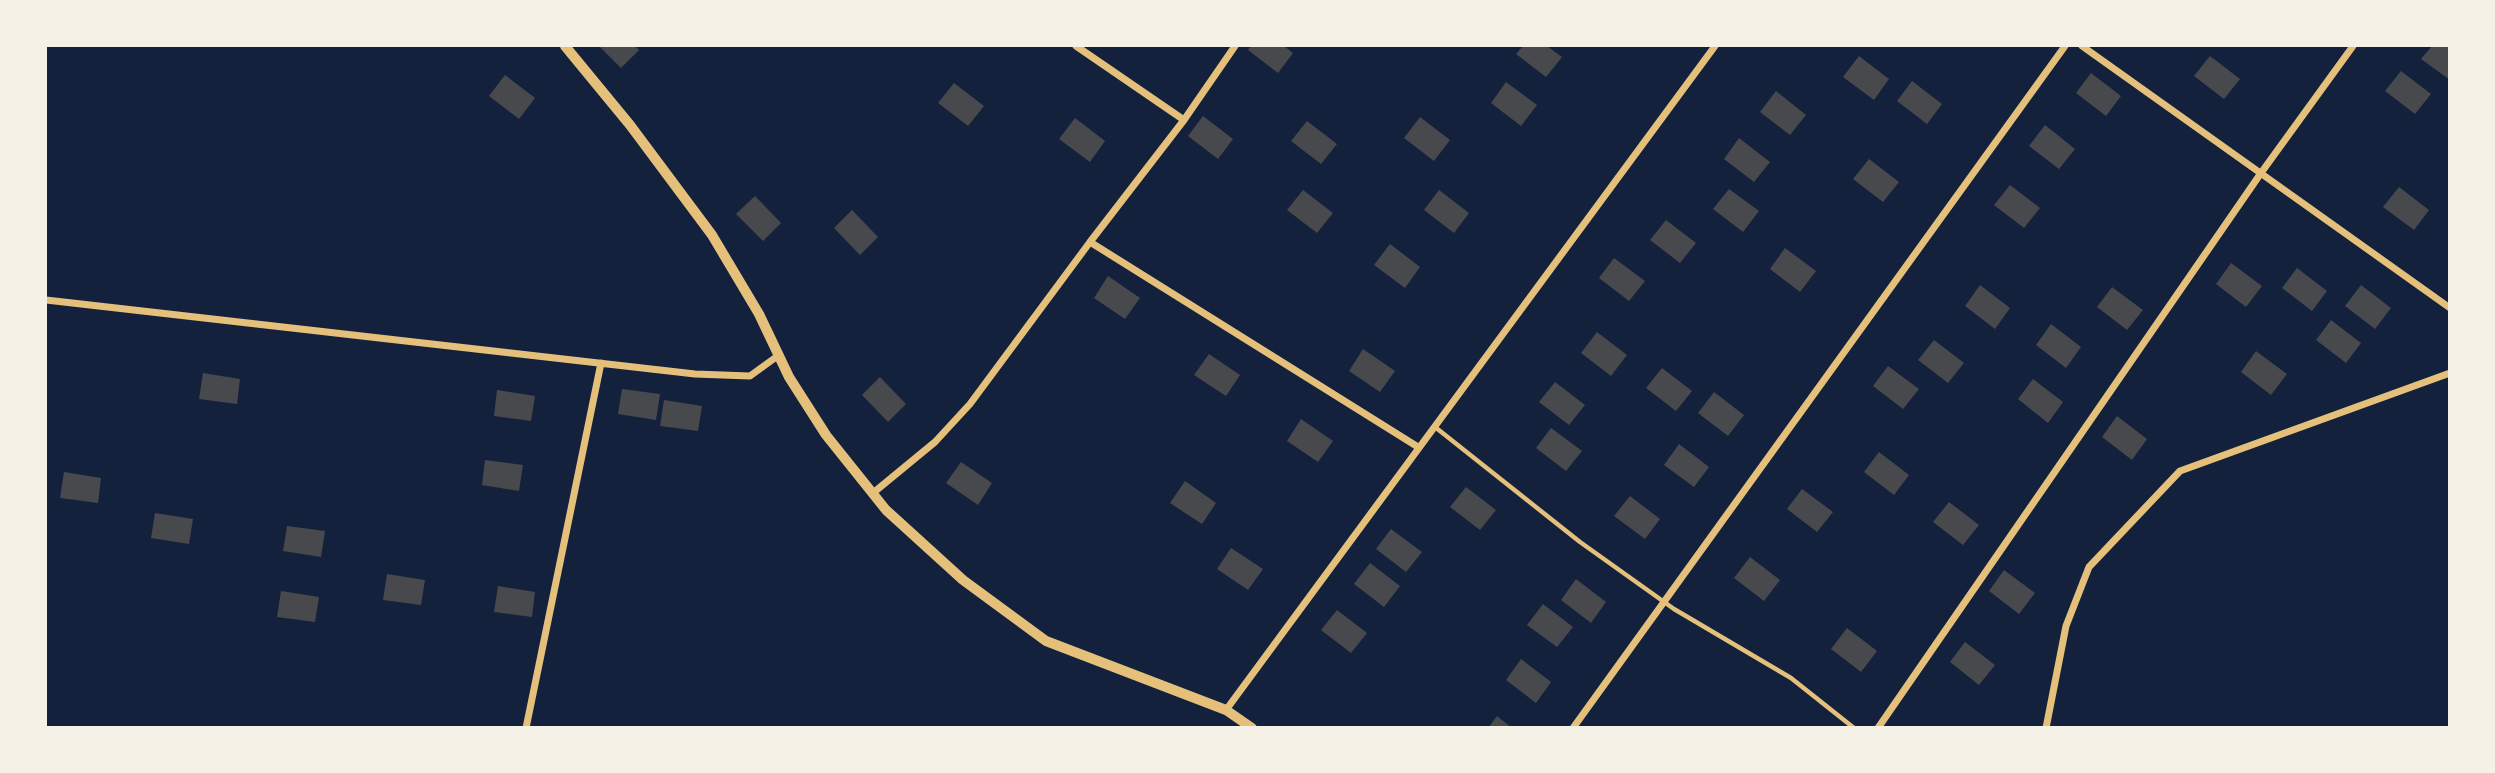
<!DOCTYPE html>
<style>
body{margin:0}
#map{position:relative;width:2495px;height:773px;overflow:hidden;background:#14213d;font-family:"DM Sans",sans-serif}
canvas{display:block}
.frame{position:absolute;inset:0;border:47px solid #f6f1e7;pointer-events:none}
</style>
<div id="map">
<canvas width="2495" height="773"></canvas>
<div class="frame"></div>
</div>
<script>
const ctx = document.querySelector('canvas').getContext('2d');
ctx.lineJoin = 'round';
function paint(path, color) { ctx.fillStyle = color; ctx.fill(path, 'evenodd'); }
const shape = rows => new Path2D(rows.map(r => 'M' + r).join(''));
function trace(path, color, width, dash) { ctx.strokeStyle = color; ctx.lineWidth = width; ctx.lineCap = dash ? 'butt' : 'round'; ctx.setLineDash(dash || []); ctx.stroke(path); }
paint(shape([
 [599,46,635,46,639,50,621,68],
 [1251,46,1284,46,1293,53,1278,73,1248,50],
 [1523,46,1547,46,1562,57,1546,77,1516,54],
 [2432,46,2450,47,2450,80,2421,59],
 [1859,56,1889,79,1874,100,1843,77],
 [2210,56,2240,79,2224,99,2194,76],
 [2401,71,2431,94,2415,114,2385,91],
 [2091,73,2121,96,2106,116,2076,93],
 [505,75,535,98,519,119,489,96],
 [1912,81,1942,104,1927,124,1897,101],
 [1506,82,1537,105,1521,126,1491,103],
 [954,83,984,106,968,126,938,103],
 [1776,91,1806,115,1790,135,1760,112],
 [1203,116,1233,139,1218,159,1188,136],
 [1420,117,1450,140,1434,161,1404,138],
 [1075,118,1105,141,1090,162,1059,139],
 [1307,121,1337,144,1321,164,1291,141],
 [2045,125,2075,149,2059,169,2029,146],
 [1739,138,1770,162,1754,182,1724,159],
 [1869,159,1899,182,1883,202,1853,179],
 [2010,185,2040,208,2024,228,1994,205],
 [2399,187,2429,210,2414,230,2383,207],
 [1729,189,1759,211,1743,232,1713,209],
 [1303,190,1333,213,1317,233,1287,210],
 [1439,190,1469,213,1454,233,1424,210],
 [755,196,781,223,763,241,736,214],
 [852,210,878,237,860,255,834,228],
 [1666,220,1696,243,1680,263,1650,240],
 [1390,244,1420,267,1405,288,1374,265],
 [1785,248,1816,271,1800,292,1770,269],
 [1614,258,1645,281,1629,301,1599,278],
 [2231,263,2262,286,2246,307,2216,284],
 [2297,268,2327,291,2312,311,2282,288],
 [1108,276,1140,298,1125,319,1094,298],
 [1980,285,2010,308,1995,329,1965,306],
 [2361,285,2391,308,2375,329,2345,306],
 [2112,287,2143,310,2127,330,2097,307],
 [2331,320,2361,343,2346,363,2316,340],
 [2051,324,2081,347,2066,368,2036,345],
 [1597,332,1627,355,1611,376,1581,353],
 [1934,340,1964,363,1948,383,1918,360],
 [1363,349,1395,371,1380,392,1349,371],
 [2256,351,2287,374,2271,395,2241,372],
 [1209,354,1240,375,1226,396,1194,375],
 [1888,366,1919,389,1903,409,1873,386],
 [1662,368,1692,391,1676,411,1646,388],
 [203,373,240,379,237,404,199,399],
 [880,377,906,404,888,422,862,395],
 [2033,379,2063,402,2048,423,2018,399],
 [1555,382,1585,405,1569,425,1539,402],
 [622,389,660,394,656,420,618,414],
 [497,390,535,396,531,421,494,416],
 [1714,392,1744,415,1728,436,1698,413],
 [664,400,702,406,698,431,660,426],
 [2117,416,2147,439,2132,460,2102,437],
 [1301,419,1333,441,1318,462,1287,441],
 [1551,428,1582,451,1566,471,1536,448],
 [1679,444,1709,467,1694,487,1664,465],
 [1879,452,1909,475,1894,495,1864,472],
 [485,460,523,465,519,491,482,485],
 [961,462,992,483,978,505,946,483],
 [64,472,101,478,98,503,60,498],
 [1185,481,1216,503,1202,524,1170,503],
 [1466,487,1496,510,1480,530,1450,507],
 [1802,489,1833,512,1817,532,1787,509],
 [1630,496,1660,519,1645,539,1614,516],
 [1949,502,1979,525,1963,545,1933,522],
 [155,513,193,519,189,544,151,538],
 [287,526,325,531,321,557,283,551],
 [1391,529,1422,552,1406,572,1376,549],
 [1231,548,1263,569,1248,590,1217,569],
 [1750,557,1780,580,1764,601,1734,578],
 [1370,563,1400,586,1384,607,1354,584],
 [2004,570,2035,593,2019,614,1989,591],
 [387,574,425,580,421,605,383,600],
 [1576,579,1606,602,1591,623,1561,600],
 [498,586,535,592,532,617,494,612],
 [281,591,319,597,315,622,277,617],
 [1543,604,1573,627,1557,647,1527,625],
 [1337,610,1367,633,1351,653,1321,630],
 [1847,628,1877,651,1861,672,1831,649],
 [1965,642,1995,665,1979,685,1950,662],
 [1521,659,1551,682,1536,703,1506,680],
 [1497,716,1512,728,1488,728]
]), '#48494c');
trace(shape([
 [1435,427,1580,542,1674,609,1791,678,1854,728]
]), '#e5c07b', 4.5);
trace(shape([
 [1076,46,1184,120,1235,46],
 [2082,46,2450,308],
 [1090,242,1184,120],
 [46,300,695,374,750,376,779,355],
 [873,493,935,442,970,404,1090,242,1418,447],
 [1226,710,1715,46],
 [526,728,601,363],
 [1573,728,2065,46],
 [1878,728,2261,173,2353,46],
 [2046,728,2066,626,2089,567,2180,471,2450,373]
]), '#e5c07b', 7);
trace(shape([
 [565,46,630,125,712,235,759,314,789,377,826,435,886,510,963,580,1046,641,1226,710,1252,728]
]), '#e5c07b', 10);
</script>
